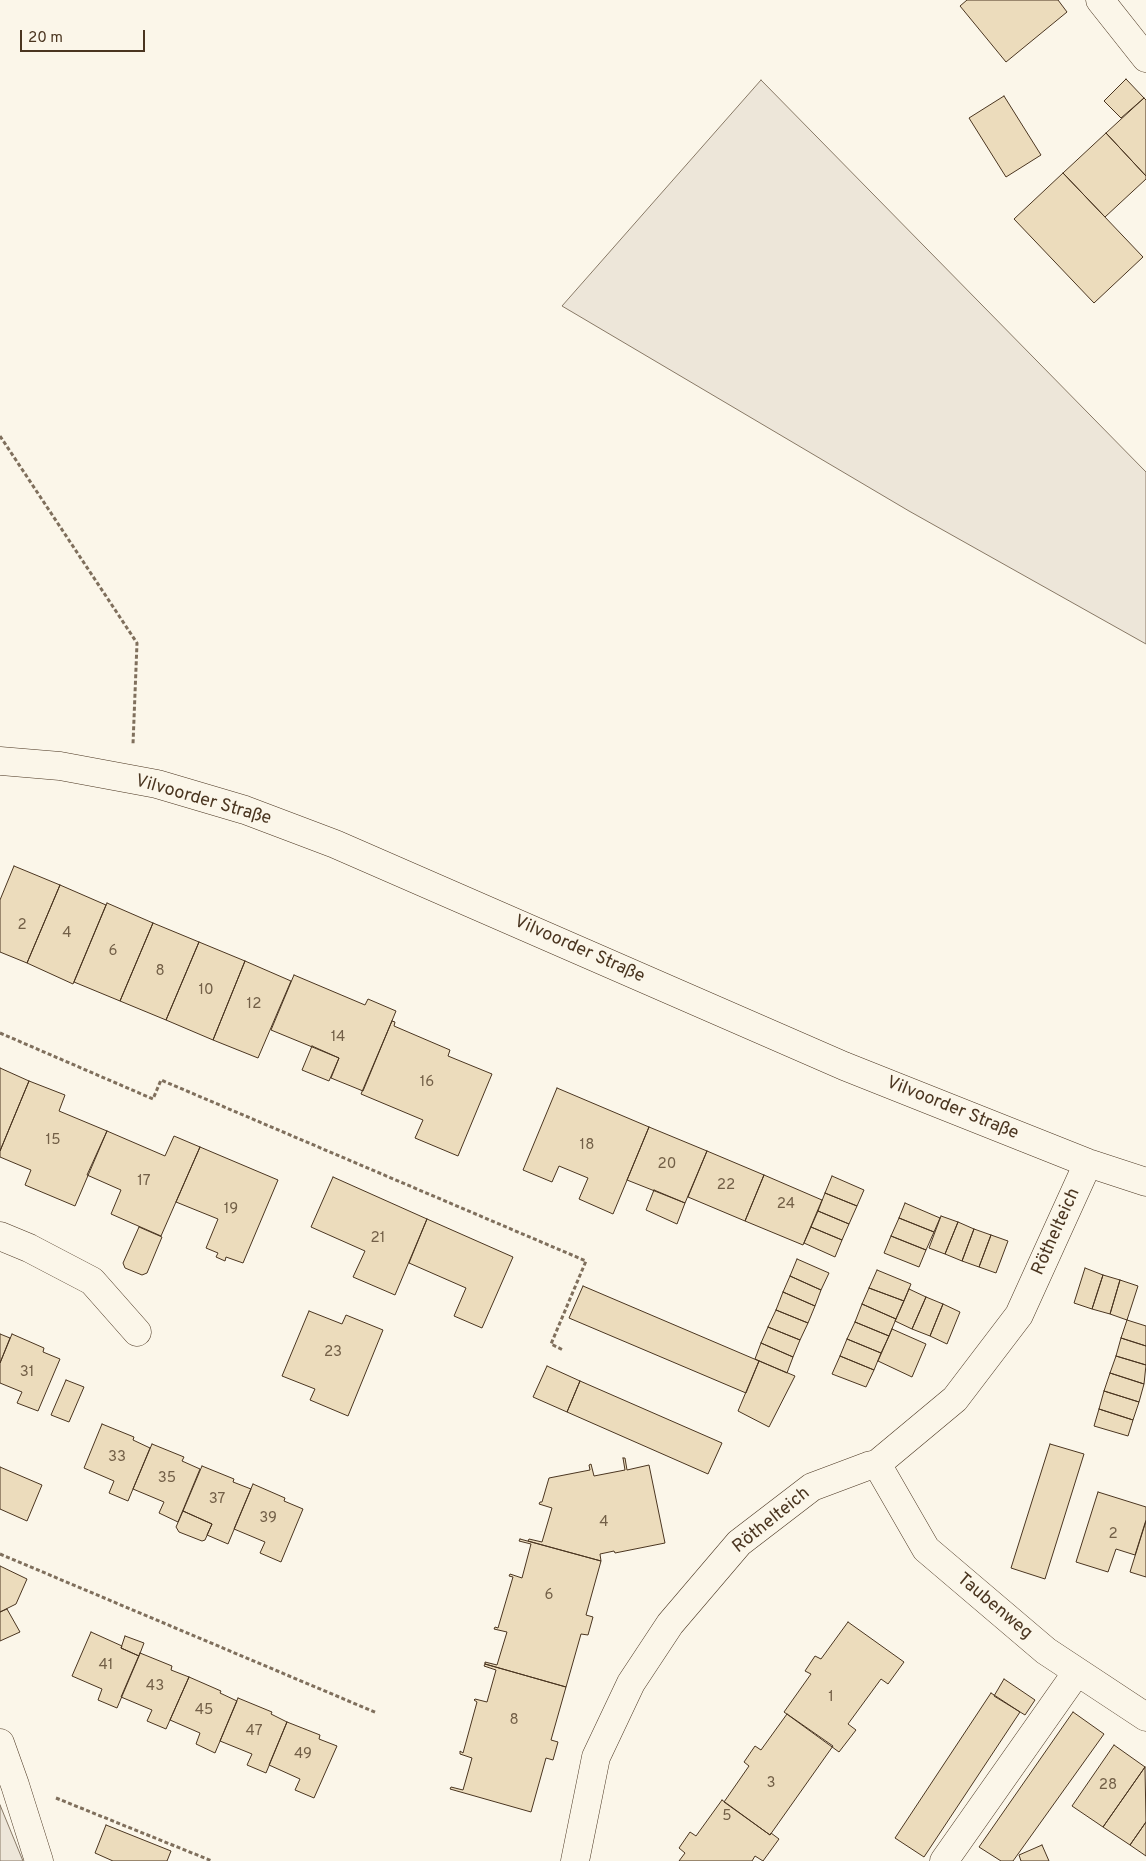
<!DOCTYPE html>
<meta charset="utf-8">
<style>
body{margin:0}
#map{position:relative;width:1146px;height:1861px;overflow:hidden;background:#fbf6e9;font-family:Overpass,sans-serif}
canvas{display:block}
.scale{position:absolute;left:20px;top:30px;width:125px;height:22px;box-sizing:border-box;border:2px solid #4a3520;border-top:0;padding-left:6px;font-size:15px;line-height:18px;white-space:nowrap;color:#4a3520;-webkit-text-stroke:4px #fbf6e9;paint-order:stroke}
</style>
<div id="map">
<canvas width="1146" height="1861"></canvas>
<div class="scale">20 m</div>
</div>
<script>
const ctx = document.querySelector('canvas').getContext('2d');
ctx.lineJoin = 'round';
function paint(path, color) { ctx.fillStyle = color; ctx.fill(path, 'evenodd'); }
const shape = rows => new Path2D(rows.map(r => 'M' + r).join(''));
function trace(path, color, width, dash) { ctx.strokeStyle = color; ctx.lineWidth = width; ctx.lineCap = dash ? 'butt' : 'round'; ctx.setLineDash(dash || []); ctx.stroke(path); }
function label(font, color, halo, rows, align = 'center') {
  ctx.font = font + ' Overpass,sans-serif'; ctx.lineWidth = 4; ctx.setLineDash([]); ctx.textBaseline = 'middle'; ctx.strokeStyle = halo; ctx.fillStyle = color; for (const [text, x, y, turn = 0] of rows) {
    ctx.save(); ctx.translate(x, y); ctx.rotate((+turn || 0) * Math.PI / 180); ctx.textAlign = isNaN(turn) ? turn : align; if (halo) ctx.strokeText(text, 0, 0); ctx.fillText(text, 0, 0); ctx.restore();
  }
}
const green = shape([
 [761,80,1146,472,1146,644,909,511,562,306,761,80],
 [0,1805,23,1861,0,1861,0,1805]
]);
paint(green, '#ede6d9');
trace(green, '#887966', 1);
const building = shape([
 [967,0,1058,0,1067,12,1006,62,960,6,967,0],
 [1126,79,1144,98,1121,118,1104,101,1126,79],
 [1004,96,1041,155,1006,177,969,118,1004,96],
 [1144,98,1146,100,1146,176,1106,133,1144,98],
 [1106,133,1146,176,1146,179,1105,217,1063,173,1106,133],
 [1063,173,1143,257,1094,303,1014,219,1063,173],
 [14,866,60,885,27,963,0,952,0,900,14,866],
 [60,885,106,905,73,984,27,963,60,885],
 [107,903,153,923,120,1001,74,982,107,903],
 [153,923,199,942,166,1020,120,1001,153,923],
 [199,942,245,961,213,1040,166,1020,199,942],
 [245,961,291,981,258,1058,213,1040,245,961],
 [294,975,365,1005,368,999,396,1011,363,1091,331,1078,339,1058,271,1030,294,975],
 [392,1021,395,1022,394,1026,450,1050,448,1056,492,1074,458,1156,415,1138,423,1120,361,1094,392,1021],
 [312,1046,339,1058,329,1081,302,1070,312,1046],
 [0,1068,29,1081,0,1151,0,1068],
 [29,1081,65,1095,59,1111,107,1131,75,1206,25,1185,31,1170,0,1157,0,1151,29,1081],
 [557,1088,649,1127,613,1214,579,1199,588,1178,559,1166,552,1182,523,1170,557,1088],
 [649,1127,707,1151,685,1203,627,1180,649,1127],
 [107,1131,165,1156,174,1136,200,1147,161,1236,111,1214,121,1190,87,1175,107,1131],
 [200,1147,278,1180,243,1263,226,1257,225,1261,216,1257,218,1253,206,1248,218,1219,176,1202,200,1147],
 [707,1151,764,1175,745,1221,688,1197,707,1151],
 [764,1175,822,1200,803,1245,745,1221,764,1175],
 [832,1176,864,1190,857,1206,825,1193,832,1176],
 [333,1177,427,1219,395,1295,353,1277,365,1251,311,1227,333,1177],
 [654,1190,685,1203,677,1224,646,1210,654,1190],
 [825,1193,857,1206,849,1224,818,1211,825,1193],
 [905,1203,940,1218,934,1232,899,1218,905,1203],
 [818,1211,849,1224,842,1240,811,1227,818,1211],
 [941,1216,958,1222,945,1254,929,1248,941,1216],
 [899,1218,934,1232,926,1250,891,1236,899,1218],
 [427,1219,513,1257,482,1328,454,1316,466,1288,409,1263,427,1219],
 [958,1222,974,1229,962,1261,945,1254,958,1222],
 [139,1227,162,1237,147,1273,142,1275,125,1268,123,1263,139,1227],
 [811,1227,842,1240,835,1257,804,1243,811,1227],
 [974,1229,991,1235,979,1267,962,1261,974,1229],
 [991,1235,1008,1241,996,1273,979,1267,991,1235],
 [891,1236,926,1250,919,1267,884,1253,891,1236],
 [797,1259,829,1273,821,1290,790,1276,797,1259],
 [1085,1268,1103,1275,1092,1309,1074,1303,1085,1268],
 [877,1270,911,1284,904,1301,869,1288,877,1270],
 [1103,1275,1120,1280,1110,1314,1092,1309,1103,1275],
 [790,1276,821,1290,815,1306,783,1292,790,1276],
 [1120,1280,1138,1286,1127,1320,1110,1314,1120,1280],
 [583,1286,759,1361,746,1393,569,1318,583,1286],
 [869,1288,904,1301,896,1319,862,1304,869,1288],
 [909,1289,926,1297,912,1329,895,1321,909,1289],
 [783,1292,815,1306,808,1323,776,1310,783,1292],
 [926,1297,943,1304,930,1336,912,1329,926,1297],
 [862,1304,896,1319,889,1336,855,1322,862,1304],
 [943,1304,960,1312,947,1344,930,1336,943,1304],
 [776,1310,808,1323,800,1340,768,1327,776,1310],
 [309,1311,342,1324,346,1315,383,1330,348,1416,310,1400,315,1389,282,1376,309,1311],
 [1127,1320,1146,1326,1146,1346,1121,1338,1127,1320],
 [855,1322,889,1336,881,1353,847,1339,855,1322],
 [768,1327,800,1340,793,1357,761,1343,768,1327],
 [892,1329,926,1344,912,1377,878,1361,892,1329],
 [0,1334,10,1338,0,1363,0,1334],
 [12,1334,44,1348,43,1352,60,1359,38,1411,17,1403,22,1392,0,1383,0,1363,12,1334],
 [1121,1338,1146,1346,1146,1365,1116,1356,1121,1338],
 [847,1339,881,1353,874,1370,840,1356,847,1339],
 [761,1343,793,1357,787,1373,755,1359,761,1343],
 [840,1356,874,1370,866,1387,832,1374,840,1356],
 [1116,1356,1146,1365,1144,1384,1110,1373,1116,1356],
 [759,1361,795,1376,769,1427,738,1411,759,1361],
 [547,1366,580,1381,567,1412,533,1397,547,1366],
 [1110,1373,1144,1384,1139,1402,1104,1391,1110,1373],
 [66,1380,84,1387,69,1422,51,1415,66,1380],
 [580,1381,722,1443,708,1474,567,1412,580,1381],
 [1104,1391,1139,1402,1133,1420,1099,1409,1104,1391],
 [1099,1409,1133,1420,1128,1436,1094,1426,1099,1409],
 [102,1424,134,1437,133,1440,150,1448,128,1501,109,1493,114,1481,84,1468,102,1424],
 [152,1444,184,1457,182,1461,200,1469,178,1522,159,1513,164,1502,133,1489,152,1444],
 [1050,1444,1084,1454,1045,1579,1011,1568,1050,1444],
 [623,1458,625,1458,627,1470,649,1465,665,1543,615,1553,614,1551,600,1554,601,1561,528,1541,529,1539,542,1542,552,1508,539,1504,540,1502,542,1502,549,1478,590,1470,589,1465,591,1464,594,1476,625,1470,623,1458],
 [202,1466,234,1479,233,1482,251,1489,228,1544,207,1535,212,1524,183,1511,202,1466],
 [0,1467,42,1485,27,1521,0,1509,0,1467],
 [253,1484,285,1498,284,1501,303,1509,281,1562,260,1553,265,1542,234,1529,253,1484],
 [1098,1492,1146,1507,1146,1520,1135,1555,1116,1549,1108,1572,1076,1562,1098,1492],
 [183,1511,212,1524,205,1540,202,1541,179,1532,176,1527,183,1511],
 [1146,1521,1146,1577,1130,1572,1146,1521],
 [520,1539,601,1561,586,1615,593,1617,588,1635,581,1634,566,1687,485,1664,485,1662,497,1665,507,1632,494,1629,495,1627,498,1628,513,1577,509,1576,510,1574,522,1578,531,1544,519,1541,520,1539],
 [0,1566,27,1579,16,1604,0,1612,0,1566],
 [7,1609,20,1632,0,1641,0,1612,7,1609],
 [848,1622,904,1662,888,1684,881,1679,848,1724,856,1730,839,1752,784,1712,811,1674,805,1671,815,1656,821,1659,848,1622],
 [91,1632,122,1646,121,1648,139,1656,117,1708,98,1700,102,1689,72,1676,91,1632],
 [125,1636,144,1643,139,1656,121,1648,125,1636],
 [140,1653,172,1666,171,1670,189,1677,166,1729,147,1721,152,1710,121,1697,140,1653],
 [485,1664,566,1687,551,1740,558,1742,553,1760,546,1758,531,1812,450,1789,451,1787,463,1790,472,1758,460,1754,460,1751,463,1753,477,1702,474,1700,475,1699,487,1702,496,1670,484,1666,485,1664],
 [189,1677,221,1691,220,1693,237,1701,215,1753,196,1744,200,1733,170,1720,189,1677],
 [1004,1679,1035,1700,1025,1715,994,1696,1004,1679],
 [991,1693,1020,1712,924,1857,895,1838,991,1693],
 [238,1698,272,1712,271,1714,287,1722,266,1773,247,1765,252,1754,220,1741,238,1698],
 [1073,1712,1104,1734,1013,1861,1001,1861,979,1847,1073,1712],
 [787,1714,833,1746,770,1835,724,1802,749,1766,744,1762,755,1746,761,1750,787,1714],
 [287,1722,320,1735,319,1739,337,1746,314,1798,295,1790,300,1779,269,1765,287,1722],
 [1114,1745,1145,1767,1103,1827,1072,1806,1114,1745],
 [1145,1767,1146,1822,1130,1845,1103,1827,1145,1767],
 [722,1800,770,1835,771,1833,779,1839,763,1861,755,1856,752,1861,679,1861,685,1853,679,1848,690,1832,696,1836,722,1800],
 [1146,1822,1146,1856,1130,1845,1146,1822],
 [106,1825,171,1851,167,1861,113,1861,95,1853,106,1825],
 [1042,1845,1049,1861,1021,1861,1019,1855,1042,1845]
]);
paint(building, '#ecdcbc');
trace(building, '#4a3520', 1);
const minor = shape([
 [1100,0,1146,58],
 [0,761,60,766,157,784,245,810,335,844,844,1066,1088,1163,1146,1182],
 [0,1236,29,1248,92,1281,137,1332],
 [877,1464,926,1549,1046,1651,1146,1717],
 [0,1743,15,1785,39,1861],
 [575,1861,596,1757,631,1683,670,1624,739,1543,812,1487,868,1466,877,1464,955,1399,1019,1315,1088,1163],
 [944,1861,1077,1672]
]);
trace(minor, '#4a3520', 29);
trace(shape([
 [0,436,137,643,133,744],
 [0,1033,153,1099,161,1080,586,1261,551,1344,563,1350],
 [0,1554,377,1713],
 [56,1798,212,1861]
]), '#7f6f5c', 3, [4, 2.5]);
trace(minor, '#fbf6e9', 28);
label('15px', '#725f47', null, [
 ["2",22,926],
 ["4",67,934],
 ["6",113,952],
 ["8",160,972],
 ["10",206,991],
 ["12",254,1005],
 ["14",338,1038],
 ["16",427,1083],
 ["15",53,1141],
 ["18",587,1146],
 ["20",667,1165],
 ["17",144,1182],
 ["22",726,1186],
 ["24",786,1205],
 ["19",231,1210],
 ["21",378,1239],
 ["23",333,1353],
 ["31",27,1373],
 ["33",117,1458],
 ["35",167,1479],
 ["37",217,1500],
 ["39",268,1519],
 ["4",604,1523],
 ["2",1113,1535],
 ["6",549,1596],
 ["41",106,1666],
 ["43",155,1687],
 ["1",831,1698],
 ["45",204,1711],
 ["8",514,1721],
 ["47",254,1732],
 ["49",303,1755],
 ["3",771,1784],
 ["28",1108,1786],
 ["5",727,1817]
]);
label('18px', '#4a3520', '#fbf6e9', [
 ["Vilvoorder Straße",203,801,16],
 ["Vilvoorder Straße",579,950,24],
 ["Vilvoorder Straße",952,1109,22],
 ["Röthelteich",1057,1232,-66],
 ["Röthelteich",772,1521,-39],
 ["Taubenweg",994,1607,40]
]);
</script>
